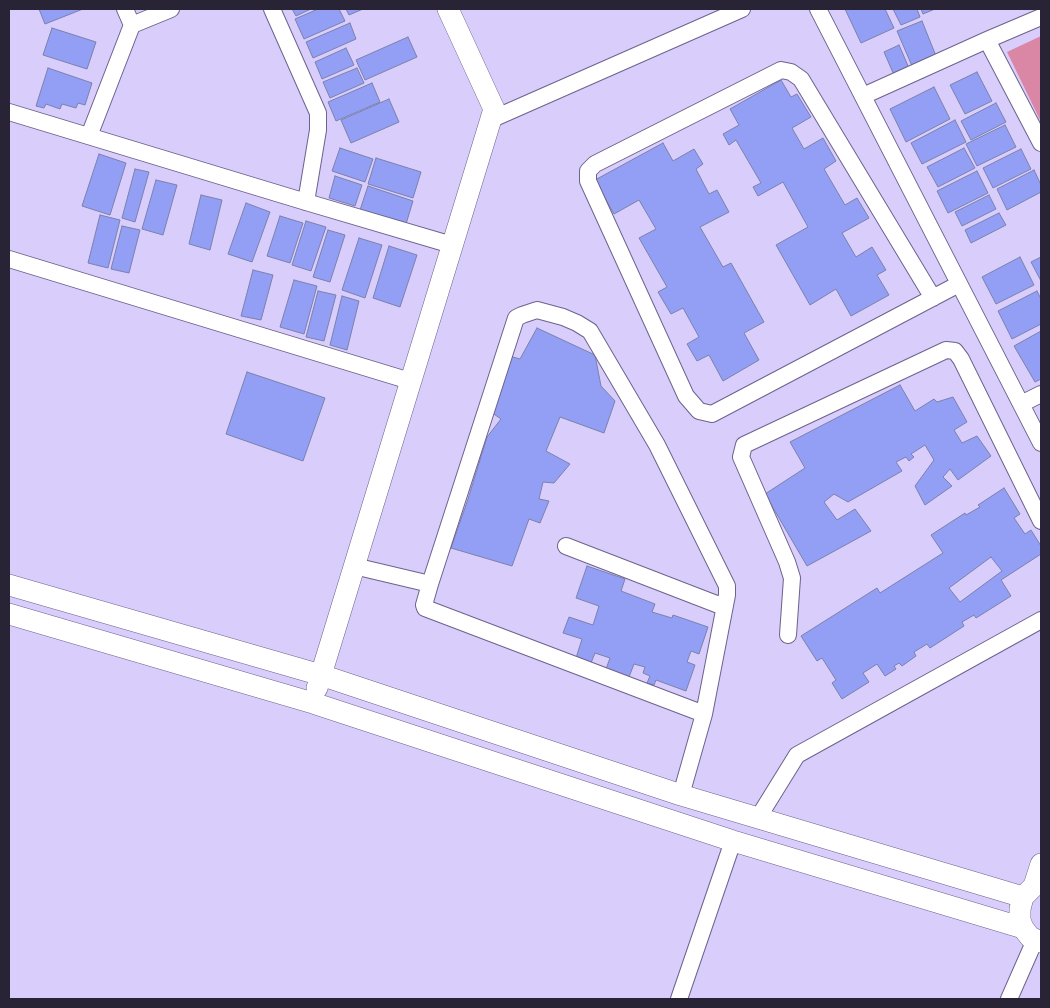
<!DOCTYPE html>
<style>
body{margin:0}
#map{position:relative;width:1050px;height:1008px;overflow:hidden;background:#d9cdfc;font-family:Literata,serif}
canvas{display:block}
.frame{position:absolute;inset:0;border:10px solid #282335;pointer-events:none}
</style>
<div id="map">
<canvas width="1050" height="1008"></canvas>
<div class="frame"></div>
</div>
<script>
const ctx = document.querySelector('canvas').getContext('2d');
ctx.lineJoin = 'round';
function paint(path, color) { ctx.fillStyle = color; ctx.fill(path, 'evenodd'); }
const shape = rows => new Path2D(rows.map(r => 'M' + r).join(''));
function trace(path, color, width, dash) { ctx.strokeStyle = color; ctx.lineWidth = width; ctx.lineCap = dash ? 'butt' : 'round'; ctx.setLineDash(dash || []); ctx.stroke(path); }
paint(shape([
 [1041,36,1041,122,1007,52]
]), '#da87a5');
const building = shape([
 [39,9,83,9,45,24,39,9],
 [292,9,311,9,296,16,292,9],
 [318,9,339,9,345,21,304,39,295,19,318,9],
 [346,9,363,9,349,15,346,9],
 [845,9,885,9,894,28,861,43,845,9],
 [893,9,917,9,920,17,901,25,893,9],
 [921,9,935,9,923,14,921,9],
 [922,21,936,56,912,66,897,31,922,21],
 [350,23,356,39,313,58,306,42,350,23],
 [52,28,96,42,87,69,43,55,52,28],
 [408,37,417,57,365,80,356,60,408,37],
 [899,45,909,68,894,75,884,52,899,45],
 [346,48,354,65,322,79,315,62,346,48],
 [48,68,92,83,85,105,78,103,76,108,62,104,60,109,46,104,44,108,36,106,48,68],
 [357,68,364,83,330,98,323,82,357,68],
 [977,72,992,101,965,114,950,85,977,72],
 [781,80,791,97,797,94,811,117,792,128,804,149,823,138,836,161,824,169,845,205,857,198,869,218,842,233,856,257,872,247,886,270,877,275,889,295,851,316,836,289,810,305,776,245,808,227,783,182,758,196,753,187,761,183,736,140,729,145,723,134,739,125,730,109,781,80],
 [372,83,380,102,336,121,328,102,372,83],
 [934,87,950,119,906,142,890,109,934,87],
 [389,99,399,122,351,143,341,120,389,99],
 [996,103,1006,122,971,140,961,121,996,103],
 [955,120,966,142,922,164,911,143,955,120],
 [1005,125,1016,147,977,166,966,144,1005,125],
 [663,143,673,161,694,149,703,164,696,169,709,194,717,190,729,212,700,227,723,267,731,263,764,322,744,333,759,360,723,381,709,355,697,361,687,344,699,337,683,308,671,314,658,292,667,287,639,238,656,229,639,200,614,214,595,180,663,143],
 [340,148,373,159,365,182,332,171,340,148],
 [964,148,975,168,938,187,927,167,964,148],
 [1021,149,1031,169,993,188,983,168,1021,149],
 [99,154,126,163,110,215,82,206,99,154],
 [376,158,421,172,413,198,368,184,376,158],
 [135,169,149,172,135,222,122,218,135,169],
 [1034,170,1041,185,1041,192,1007,210,997,189,1034,170],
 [977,171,988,193,948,213,937,191,977,171],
 [335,176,362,185,355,206,329,198,335,176],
 [156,180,177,185,163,235,142,229,156,180],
 [368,186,413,201,406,224,360,210,368,186],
 [201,195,222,200,210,250,189,244,201,195],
 [989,195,996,209,962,226,955,212,989,195],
 [246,203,270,212,252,262,228,254,246,203],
 [999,213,1006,225,971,243,965,230,999,213],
 [100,215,120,220,108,268,88,263,100,215],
 [280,216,303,223,290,263,267,256,280,216],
 [306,221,326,227,311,271,292,265,306,221],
 [122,226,140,230,129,273,111,269,122,226],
 [328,230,345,235,330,282,313,277,328,230],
 [359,238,382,245,365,298,342,290,359,238],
 [389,246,417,255,400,307,373,298,389,246],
 [1020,257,1034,285,996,304,982,277,1020,257],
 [1041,257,1041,281,1031,262,1041,257],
 [253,270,273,275,261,320,241,316,253,270],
 [294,280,317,286,304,334,280,327,294,280],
 [318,291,336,295,324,341,306,337,318,291],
 [1037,291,1041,299,1041,324,1012,339,998,311,1037,291],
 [342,296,359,301,347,350,330,345,342,296],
 [537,328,595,355,601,386,615,401,604,433,560,417,546,451,570,464,554,483,543,482,539,499,549,501,540,523,529,519,512,566,451,548,468,499,487,437,501,419,488,410,506,355,520,359,537,328],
 [1041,331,1041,379,1035,382,1014,346,1041,331],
 [247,372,325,398,303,461,226,434,247,372],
 [900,385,915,411,934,399,937,402,953,397,967,422,954,430,962,443,977,436,991,456,958,480,950,469,943,477,952,486,925,505,915,486,934,460,925,445,911,454,914,457,909,461,906,457,896,462,902,471,848,502,834,494,824,502,837,520,855,509,871,531,807,566,765,494,805,468,790,442,900,385],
 [1004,488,1020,514,1014,518,1025,534,1031,530,1041,546,1041,554,1001,580,1011,596,976,618,974,615,962,622,964,626,930,648,927,644,914,652,916,656,902,666,899,663,894,666,896,669,885,676,877,664,863,673,869,682,842,699,832,683,836,680,822,658,817,661,801,636,877,588,880,593,943,553,931,535,965,513,966,515,980,507,978,505,1004,488],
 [991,557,1002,571,960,602,949,588,991,557],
 [587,566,625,579,621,591,655,604,652,612,672,618,673,615,708,627,699,654,691,651,687,662,695,665,686,691,656,680,654,685,647,683,650,676,643,673,645,667,634,664,629,677,606,669,610,658,595,653,591,663,576,658,582,639,563,633,569,617,593,625,599,606,576,598,587,566]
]);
paint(building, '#939ef5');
trace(building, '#7a81ac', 1);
const minor = shape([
 [272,9,318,113,318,130,306,202],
 [818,9,1041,443],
 [132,25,171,9],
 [987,40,1041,143],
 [863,96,987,40,1041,17],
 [9,112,306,202,452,245],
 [490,120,742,9],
 [89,136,132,25,125,9],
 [9,259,410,381],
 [933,298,801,79,791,72,781,70,595,164,588,171,588,181,686,396,699,411,712,414,959,284],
 [1021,404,1041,394],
 [566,546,724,607],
 [354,566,430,584,424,605,425,608,704,714,681,795],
 [430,584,516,318,522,315,537,310,563,317,577,323,590,331,657,445,727,586,727,595,704,714],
 [788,635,792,578,787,562,741,457,744,445,946,350,955,351,961,359,1041,521],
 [758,818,797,755,1041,620],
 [679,999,733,841],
 [1009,999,1035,940]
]);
const tertiary = shape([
 [9,585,321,675,681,795,1023,897],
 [9,614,313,703,733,841,1023,928],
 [317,688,494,109,448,9],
 [1041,883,1034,886,1023,897,1020,909,1020,920,1023,928,1030,937,1041,942],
 [1034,886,1041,864]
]);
trace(minor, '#6e628c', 18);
trace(tertiary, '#6e628c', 22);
trace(minor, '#fff', 16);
trace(tertiary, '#fff', 21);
</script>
